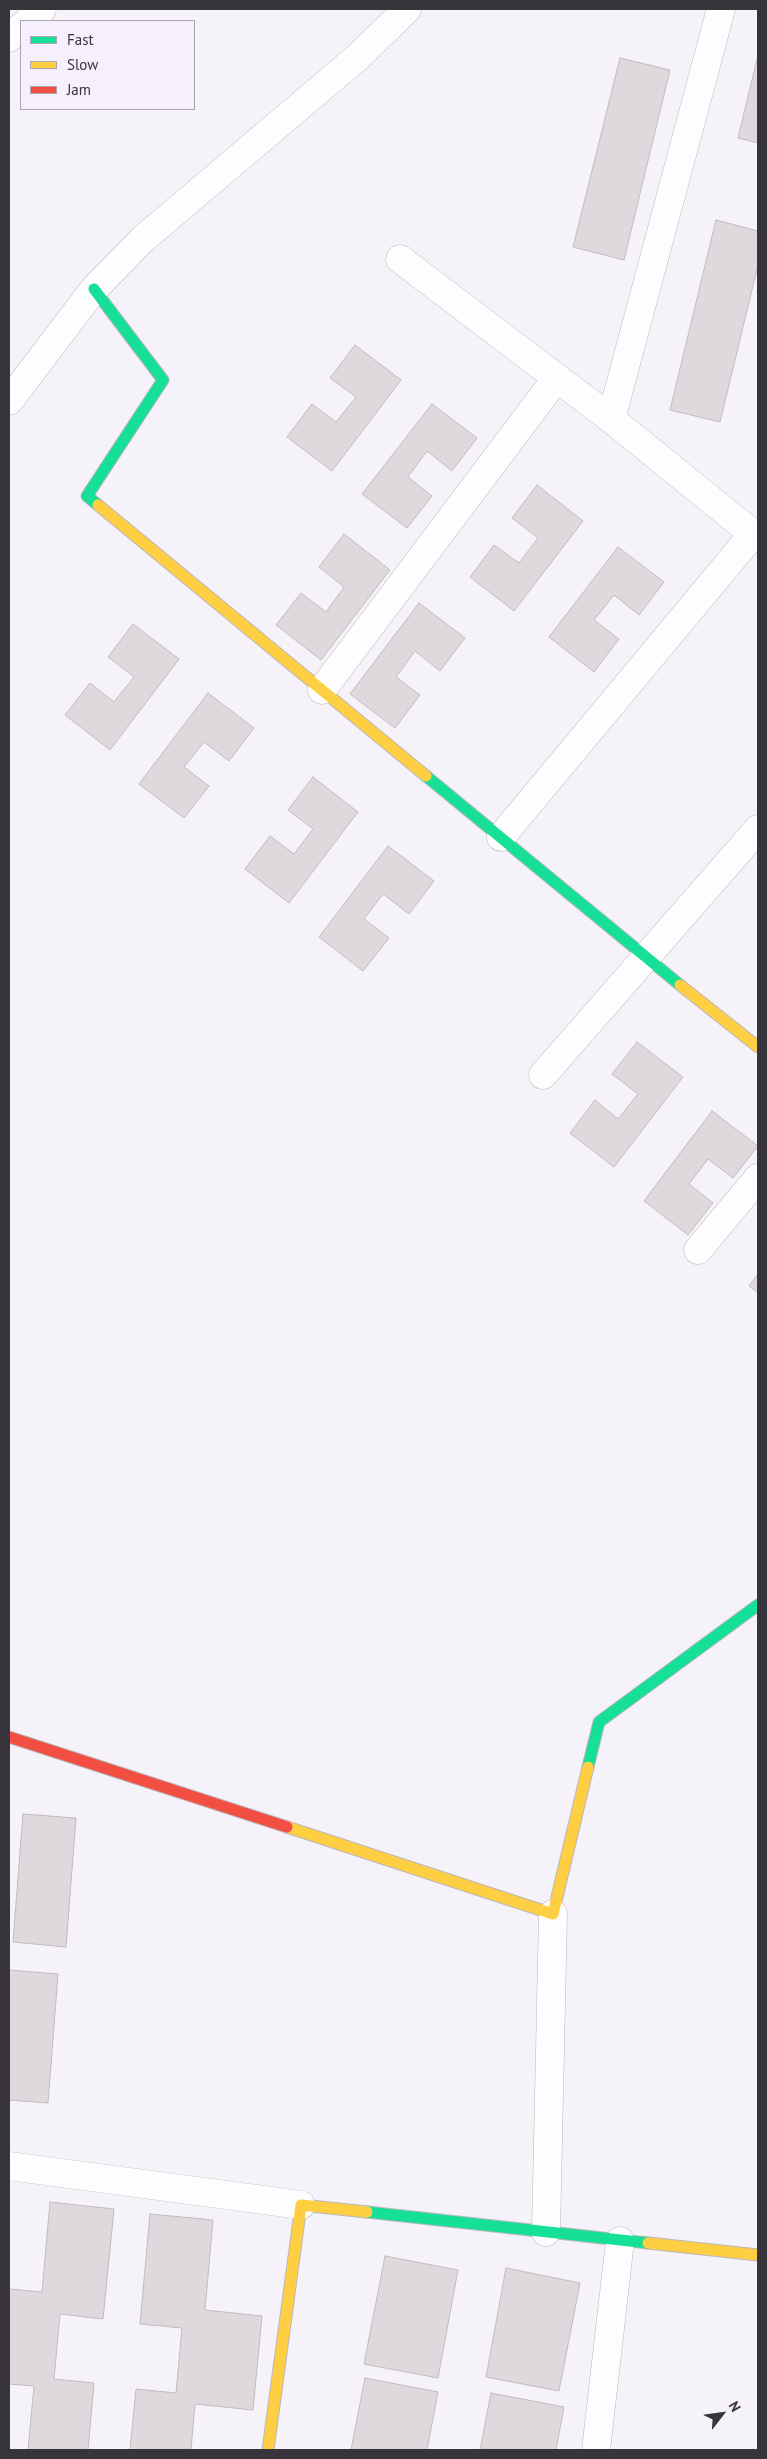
<!DOCTYPE html>
<style>
body{margin:0}
#map{position:relative;width:767px;height:2459px;overflow:hidden;background:#f6f2fa;font-family:"PT Sans",sans-serif}
canvas{display:block}
.frame{position:absolute;inset:0;border:10px solid #37343b;pointer-events:none}
.legend{position:absolute;left:20px;top:20px;width:175px;height:90px;box-sizing:border-box;background:#f6effd;border:1px solid #aaa4af;margin:0;padding:6px 9px;list-style:none;font-size:15px;color:#37343b}
.legend li{display:flex;align-items:center;gap:10px;height:25px}
.legend b{width:25px;border:1px solid #aaa4af}
.north{position:absolute;left:697px;top:2389px;width:50px;height:50px;-webkit-text-stroke:4px #f6effd;paint-order:stroke;rotate:60deg;font-size:14px;font-weight:700;line-height:20px;text-align:center;color:#37343b}
.north::after{content:'';display:block;margin:auto;width:18px;height:22px;background:#37343b;clip-path:polygon(50% 0,100% 100%,50% 72%,0 100%)}
</style>
<div id="map">
<canvas width="767" height="2459"></canvas>
<div class="frame"></div>
<ul class="legend">
<li><b style="height:6px;background:#16e098"></b>Fast</li>
<li><b style="height:6px;background:#ffcf43"></b>Slow</li>
<li><b style="height:6px;background:#f24e42"></b>Jam</li>
</ul>
<div class="north">N</div>
</div>
<script>
const ctx = document.querySelector('canvas').getContext('2d');
ctx.lineJoin = 'round';
function paint(path, color) { ctx.fillStyle = color; ctx.fill(path, 'evenodd'); }
const shape = rows => new Path2D(rows.map(r => 'M' + r).join(''));
function trace(path, color, width, dash) { ctx.strokeStyle = color; ctx.lineWidth = width; ctx.lineCap = dash ? 'butt' : 'round'; ctx.setLineDash(dash || []); ctx.stroke(path); }
const building = shape([
 [758,55,758,143,738,138,758,55],
 [620,58,670,70,624,260,573,247,620,58],
 [716,220,758,231,758,265,720,422,670,410,716,220],
 [355,345,401,380,332,471,287,437,312,404,336,422,356,397,330,378,355,345],
 [432,404,477,438,452,471,427,451,408,477,432,496,407,528,362,494,432,404],
 [537,485,583,521,514,611,470,577,494,545,519,563,538,538,512,518,537,485],
 [344,534,390,570,321,660,276,625,301,593,326,612,344,587,319,567,344,534],
 [618,547,664,582,639,615,614,595,594,620,619,639,594,672,549,637,618,547],
 [419,603,465,638,440,671,415,651,396,677,420,695,395,728,350,694,419,603],
 [133,624,179,659,110,750,65,715,90,683,114,702,134,677,108,657,133,624],
 [208,693,254,728,229,761,204,742,184,767,209,786,184,818,139,784,208,693],
 [313,777,358,812,289,903,245,869,270,836,294,854,313,829,288,810,313,777],
 [388,846,434,881,409,914,383,894,364,919,389,938,363,971,319,937,388,846],
 [637,1042,683,1077,614,1167,570,1133,595,1100,618,1119,638,1094,612,1074,637,1042],
 [712,1111,758,1146,733,1178,708,1159,689,1184,713,1203,688,1235,644,1201,712,1111],
 [758,1274,758,1293,749,1286,758,1274],
 [23,1814,76,1818,66,1947,13,1942,23,1814],
 [9,1970,58,1974,48,2103,9,2100,9,1970],
 [50,2202,114,2209,103,2319,60,2314,54,2379,94,2383,88,2450,28,2450,34,2386,9,2384,9,2289,42,2292,50,2202],
 [150,2214,213,2220,205,2310,262,2316,253,2410,195,2404,191,2450,130,2450,136,2389,176,2393,182,2328,140,2324,150,2214],
 [385,2256,458,2270,438,2378,364,2364,385,2256],
 [506,2268,580,2283,559,2391,486,2377,506,2268],
 [365,2378,438,2392,427,2450,351,2450,365,2378],
 [491,2393,564,2407,556,2450,480,2450,491,2393]
]);
paint(building, '#dfd9dd');
trace(building, '#c1bbbe', 1);
const street = shape([
 [28,21,42,9],
 [9,38,21,27],
 [400,259,611,419,758,538],
 [9,401,94,289,143,239,359,56,407,9],
 [611,419,721,9],
 [322,690,556,379],
 [501,837,753,534],
 [543,1075,758,829],
 [698,1250,758,1178],
 [9,2166,301,2205],
 [546,2232,553,1914],
 [596,2450,620,2241]
]);
const fast = shape([
 [94,289,163,380,87,496,98,505],
 [426,776,680,985],
 [588,1767,599,1722,758,1605],
 [367,2212,648,2243]
]);
const slow = shape([
 [98,505,426,776],
 [680,985,758,1047],
 [287,1827,553,1914,588,1767],
 [648,2243,758,2255],
 [268,2450,301,2205,367,2212]
]);
const jam = shape([
 [9,1737,287,1827]
]);
trace(street, '#bab6bc', 29);
trace(fast, '#bab6bc', 13);
trace(slow, '#bab6bc', 13);
trace(jam, '#bab6bc', 13);
trace(street, '#fefdfe', 28);
trace(fast, '#16e098', 11);
trace(slow, '#ffcf43', 11);
trace(jam, '#f24e42', 11);
</script>
